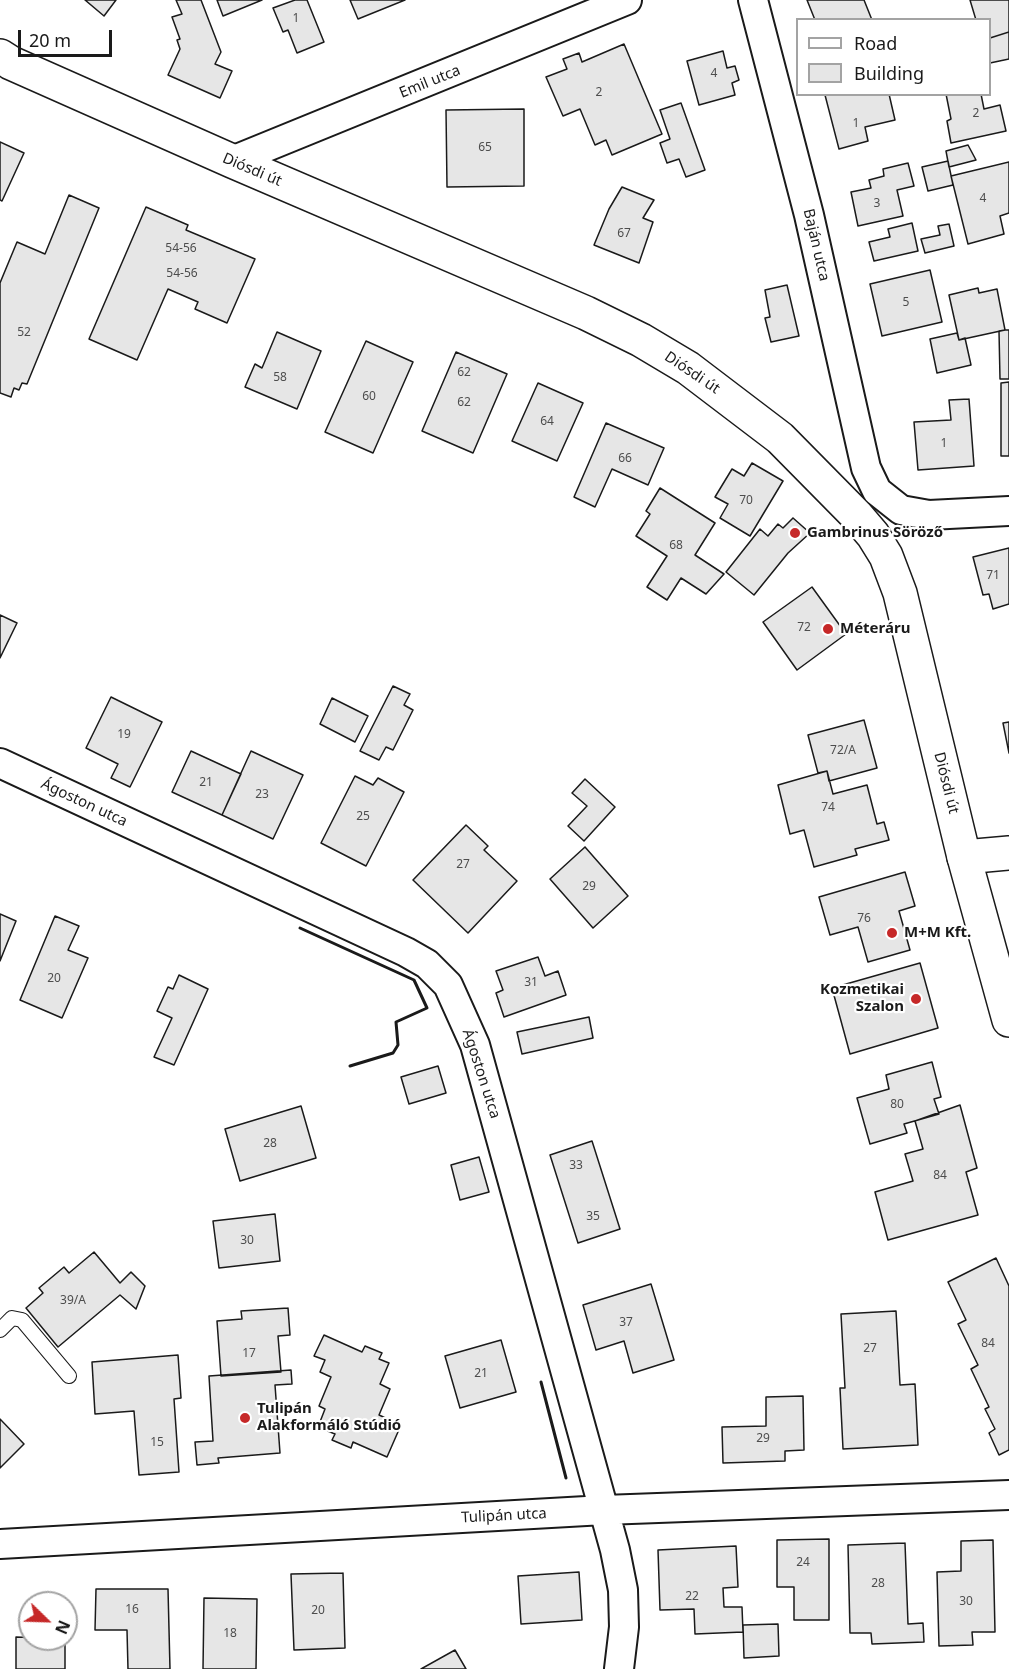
<!DOCTYPE html>
<meta charset="utf-8">
<style>
body{margin:0}
#map{position:relative;width:1009px;height:1669px;overflow:hidden;background:#fff;font-family:"Noto Sans",sans-serif}
canvas{display:block}
.legend{position:absolute;left:796px;top:18px;width:195px;height:78px;box-sizing:border-box;background:#fff;border:2px solid #a3a3a3;margin:0;padding:8px 10px;list-style:none;font-size:18px;color:#1a1a1a}
.legend li{display:flex;align-items:center;gap:12px;height:30px}
.legend b{width:30px;border:2px solid #a3a3a3}
.north{position:absolute;left:18px;top:1591px;width:60px;height:60px;box-sizing:border-box;background:#fff;border:2px solid #a3a3a3;border-radius:50%;rotate:113deg;font-size:16px;font-weight:700;line-height:24px;text-align:center;color:#1a1a1a}
.north::after{content:'';display:block;margin:auto;width:21px;height:27px;background:#c62828;clip-path:polygon(50% 0,100% 100%,50% 72%,0 100%)}
.scale{position:absolute;left:18px;top:30px;width:94px;height:27px;box-sizing:border-box;border:3px solid #1a1a1a;border-top:0;padding-left:8px;font-size:18px;line-height:21px;white-space:nowrap;color:#1a1a1a;-webkit-text-stroke:4px #fff;paint-order:stroke}
</style>
<div id="map">
<canvas width="1009" height="1669"></canvas>
<ul class="legend">
<li><b style="height:8px;background:#fff"></b>Road</li>
<li><b style="height:16px;background:#e6e6e6"></b>Building</li>
</ul>
<div class="north">N</div>
<div class="scale">20 m</div>
</div>
<script>
const ctx = document.querySelector('canvas').getContext('2d');
ctx.lineJoin = 'round';
function paint(path, color) { ctx.fillStyle = color; ctx.fill(path, 'evenodd'); }
const shape = rows => new Path2D(rows.map(r => 'M' + r).join(''));
function trace(path, color, width, dash) { ctx.strokeStyle = color; ctx.lineWidth = width; ctx.lineCap = dash ? 'butt' : 'round'; ctx.setLineDash(dash || []); ctx.stroke(path); }
function label(font, color, halo, rows, align = 'center') {
  ctx.font = font + ' "Noto Sans",sans-serif'; ctx.lineWidth = 4.5; ctx.setLineDash([]); ctx.textBaseline = 'middle'; ctx.strokeStyle = halo; ctx.fillStyle = color; for (const [text, x, y, turn = 0] of rows) {
    ctx.save(); ctx.translate(x, y); ctx.rotate((+turn || 0) * Math.PI / 180); ctx.textAlign = isNaN(turn) ? turn : align; if (halo) ctx.strokeText(text, 0, 0); ctx.fillText(text, 0, 0); ctx.restore();
  }
}
const building = shape([
 [85,0,116,0,104,16,85,0],
 [176,0,201,0,221,52,215,64,232,71,220,98,168,75,180,49,177,40,180,39,172,17,182,14,176,0],
 [217,0,262,0,223,16,217,0],
 [295,0,307,0,324,42,297,53,288,30,283,32,273,8,295,0],
 [350,0,405,0,358,19,350,0],
 [807,0,864,0,872,20,815,20,807,0],
 [970,0,1009,0,1009,32,990,38,990,20,976,20,970,0],
 [1009,32,1009,59,990,63,990,38,1009,32],
 [624,44,662,134,612,155,606,140,595,145,580,109,563,116,546,77,567,69,563,59,579,53,582,62,624,44],
 [723,51,727,68,735,66,739,80,732,83,735,95,699,105,687,61,723,51],
 [889,94,895,120,865,127,868,141,839,149,825,95,889,94],
 [946,94,981,94,984,109,1000,105,1006,131,951,143,947,121,951,119,946,94],
 [681,103,705,170,686,177,679,159,667,163,660,143,670,139,660,110,681,103],
 [524,109,524,186,447,187,446,110,524,109],
 [0,142,24,153,2,201,0,200,0,142],
 [968,145,976,160,949,167,946,151,968,145],
 [948,161,953,185,928,191,922,167,948,161],
 [1009,162,1009,213,1000,216,1004,234,968,244,951,176,1009,162],
 [908,163,914,186,897,190,903,216,858,226,851,192,871,188,869,180,884,176,883,169,908,163],
 [622,187,654,200,643,218,653,222,639,263,594,245,609,209,622,187],
 [69,195,99,208,27,384,22,383,19,390,14,388,11,397,0,393,0,283,17,242,45,254,69,195],
 [146,207,188,225,186,230,255,259,227,323,195,309,198,302,168,289,137,360,89,339,146,207],
 [912,223,918,251,874,261,869,242,890,237,888,229,912,223],
 [949,224,954,246,925,253,921,239,940,235,938,226,949,224],
 [930,270,942,322,882,336,870,284,930,270],
 [787,285,799,336,771,342,765,318,770,317,765,290,787,285],
 [978,288,979,293,997,289,1005,330,959,340,949,295,978,288],
 [1005,330,1009,330,1009,379,1000,379,999,331,1005,330],
 [277,332,321,351,297,409,245,387,255,364,262,368,277,332],
 [957,333,959,340,965,338,971,365,937,373,930,339,957,333],
 [366,341,413,362,373,453,325,432,366,341],
 [456,352,507,374,473,453,422,431,456,352],
 [1009,382,1009,456,1001,456,1001,383,1009,382],
 [538,383,583,403,557,461,512,441,538,383],
 [969,399,974,466,918,470,914,422,951,420,949,400,969,399],
 [606,423,664,448,648,485,612,469,595,507,574,497,606,423],
 [752,463,783,481,750,536,720,518,728,504,715,497,732,469,744,476,752,463],
 [660,488,715,523,695,555,724,574,706,594,681,578,667,600,647,587,667,556,636,536,650,514,646,511,660,488],
 [793,518,810,533,788,553,754,595,726,572,760,529,768,536,778,524,783,528,793,518],
 [1009,548,1009,604,993,609,989,594,983,595,973,557,1009,548],
 [812,587,846,634,797,670,763,622,812,587],
 [0,615,17,623,0,658,0,615],
 [393,686,410,694,404,705,413,710,393,750,386,747,379,760,360,751,393,686],
 [111,697,162,722,130,787,111,778,118,764,86,748,111,697],
 [332,698,368,716,355,742,320,724,332,698],
 [864,720,877,768,829,781,827,771,818,773,808,735,864,720],
 [1009,722,1009,753,1003,723,1009,722],
 [191,751,241,774,222,815,172,792,191,751],
 [251,751,303,775,273,839,222,815,251,751],
 [827,771,833,794,867,785,877,824,884,822,889,840,855,849,857,855,814,867,804,830,790,834,778,785,827,771],
 [355,776,373,785,378,778,404,792,366,866,321,843,355,776],
 [585,779,615,807,584,841,568,826,587,806,572,793,585,779],
 [466,825,488,846,484,850,517,881,468,933,413,880,466,825],
 [585,847,628,896,593,928,550,879,585,847],
 [905,872,915,906,899,911,910,950,868,962,858,927,830,935,819,897,905,872],
 [0,914,16,921,0,961,0,914],
 [55,916,79,926,68,950,88,958,62,1018,20,1000,55,916],
 [538,957,545,976,558,971,566,995,504,1017,496,993,503,990,496,971,538,957],
 [920,963,938,1028,850,1054,832,988,920,963],
 [179,975,208,989,174,1065,154,1057,172,1018,157,1011,168,987,173,989,179,975],
 [589,1017,593,1038,522,1054,517,1032,589,1017],
 [932,1062,941,1097,934,1099,939,1114,904,1124,907,1133,870,1144,857,1098,889,1089,886,1075,932,1062],
 [438,1066,446,1093,409,1104,401,1077,438,1066],
 [960,1105,977,1168,966,1172,978,1215,888,1240,875,1192,913,1181,905,1154,923,1149,915,1121,960,1105],
 [301,1106,316,1158,240,1181,225,1129,301,1106],
 [592,1141,620,1229,578,1243,550,1155,592,1141],
 [479,1157,489,1192,460,1200,451,1165,479,1157],
 [275,1214,280,1261,219,1268,213,1221,275,1214],
 [94,1252,120,1283,131,1272,145,1286,136,1309,120,1295,58,1347,26,1308,43,1293,39,1288,64,1267,69,1273,94,1252],
 [996,1258,1009,1286,1009,1450,999,1455,989,1433,995,1429,985,1409,989,1407,971,1369,978,1365,958,1324,966,1320,948,1282,996,1258],
 [651,1284,674,1360,633,1373,624,1341,596,1350,583,1305,651,1284],
 [288,1308,290,1335,278,1336,281,1372,221,1376,217,1321,242,1319,241,1311,288,1308],
 [896,1311,900,1385,915,1384,918,1445,843,1449,840,1388,845,1388,841,1314,896,1311],
 [324,1335,362,1352,365,1346,382,1353,379,1359,389,1363,380,1384,390,1389,379,1415,401,1425,387,1457,353,1442,351,1448,332,1440,335,1434,318,1427,325,1409,319,1406,331,1377,320,1372,325,1360,314,1356,324,1335],
 [501,1340,516,1392,460,1408,445,1356,501,1340],
 [178,1355,181,1398,174,1399,179,1472,139,1475,134,1411,95,1414,92,1362,178,1355],
 [291,1370,292,1384,275,1385,280,1453,218,1458,219,1463,197,1465,195,1442,213,1441,209,1376,291,1370],
 [803,1396,804,1450,785,1451,785,1461,723,1463,722,1427,766,1426,766,1397,803,1396],
 [0,1419,24,1444,0,1468,0,1419],
 [829,1539,829,1620,794,1620,794,1587,777,1587,777,1540,829,1539],
 [993,1540,995,1632,972,1632,973,1645,939,1646,937,1572,961,1571,961,1541,993,1540],
 [905,1543,908,1624,923,1623,924,1642,872,1644,871,1633,850,1633,848,1545,905,1543],
 [736,1546,738,1587,723,1588,724,1607,742,1607,743,1632,695,1634,694,1609,660,1610,658,1550,736,1546],
 [579,1572,582,1620,521,1624,518,1576,579,1572],
 [343,1573,345,1648,294,1650,291,1574,343,1573],
 [96,1589,168,1589,170,1669,128,1669,127,1630,95,1630,96,1589],
 [204,1598,257,1599,256,1669,203,1669,204,1598],
 [778,1624,779,1656,744,1658,743,1625,778,1624],
 [16,1637,65,1639,65,1669,16,1669,16,1637],
 [455,1650,466,1669,421,1669,455,1650]
]);
paint(building, '#e6e6e6');
trace(building, '#1a1a1a', 1.5);
const service = shape([
 [0,1330,12,1318,22,1320,69,1376]
]);
const minor = shape([
 [753,0,809,215,866,468,877,491,901,510,929,515,1009,511],
 [232,161,627,0],
 [0,763,406,952,427,964,448,985,475,1045,615,1550,623,1590,624,1627,619,1669],
 [0,1544,604,1510,1009,1495]
]);
const tertiary = shape([
 [964,857,1009,853]
]);
const secondary = shape([
 [0,56,11,63,232,161,586,313,641,340,688,368,780,438,856,515,873,535,886,556,900,593,964,857,1009,1020]
]);
trace(service, '#1a1a1a', 16);
trace(minor, '#1a1a1a', 32);
trace(tertiary, '#1a1a1a', 36);
trace(secondary, '#1a1a1a', 36);
trace(service, '#fff', 14);
trace(minor, '#fff', 28);
trace(tertiary, '#fff', 33);
trace(secondary, '#fff', 33);
trace(shape([
 [300,928,414,980,427,1008,396,1022,398,1045,393,1053,350,1066],
 [541,1382,566,1478]
]), '#1a1a1a', 3);
for (const [x, y, r, color] of [
 [795,533,6,"#c62828"],
 [828,629,6,"#c62828"],
 [892,933,6,"#c62828"],
 [916,999,6,"#c62828"],
 [245,1418,6,"#c62828"]
]) { const dot = new Path2D(); dot.arc(x, y, r, 0, 2 * Math.PI); ctx.fillStyle = color; ctx.fill(dot); trace(dot, '#fff', 2); }
label('12px', '#4d4d4d', null, [
 ["1",296,19],
 ["4",714,74],
 ["2",599,93],
 ["2",976,114],
 ["1",856,124],
 ["65",485,148],
 ["4",983,199],
 ["3",877,204],
 ["67",624,234],
 ["54-56",181,249],
 ["54-56",182,274],
 ["5",906,303],
 ["52",24,333],
 ["62",464,373],
 ["58",280,378],
 ["60",369,397],
 ["62",464,403],
 ["64",547,422],
 ["1",944,444],
 ["66",625,459],
 ["70",746,501],
 ["68",676,546],
 ["71",993,576],
 ["72",804,628],
 ["19",124,735],
 ["72/A",843,751],
 ["21",206,783],
 ["23",262,795],
 ["74",828,808],
 ["25",363,817],
 ["27",463,865],
 ["29",589,887],
 ["76",864,919],
 ["20",54,979],
 ["31",531,983],
 ["80",897,1105],
 ["28",270,1144],
 ["33",576,1166],
 ["84",940,1176],
 ["35",593,1217],
 ["30",247,1241],
 ["39/A",73,1301],
 ["37",626,1323],
 ["84",988,1344],
 ["27",870,1349],
 ["17",249,1354],
 ["21",481,1374],
 ["29",763,1439],
 ["15",157,1443],
 ["24",803,1563],
 ["28",878,1584],
 ["22",692,1597],
 ["30",966,1602],
 ["16",132,1610],
 ["20",318,1611],
 ["18",230,1634]
]);
label('15px', '#1a1a1a', '#fff', [
 ["Emil utca",430,82,-22],
 ["Diósdi út",252,170,23],
 ["Baján utca",816,245,77],
 ["Diósdi út",692,373,34],
 ["Diósdi út",946,783,76],
 ["Ágoston utca",84,803,25],
 ["Ágoston utca",481,1074,72],
 ["Tulipán utca",504,1516,-3]
]);
label('bold 15px', '#1a1a1a', '#fff', [
 ["Gambrinus Söröző",807,533],
 ["Méteráru",840,629],
 ["M+M Kft.",904,933],
 ["Kozmetikai",904,990,"right"],
 ["Szalon",904,1007,"right"],
 ["Tulipán",257,1409],
 ["Alakformáló Stúdió",257,1426]
], 'left');
</script>
